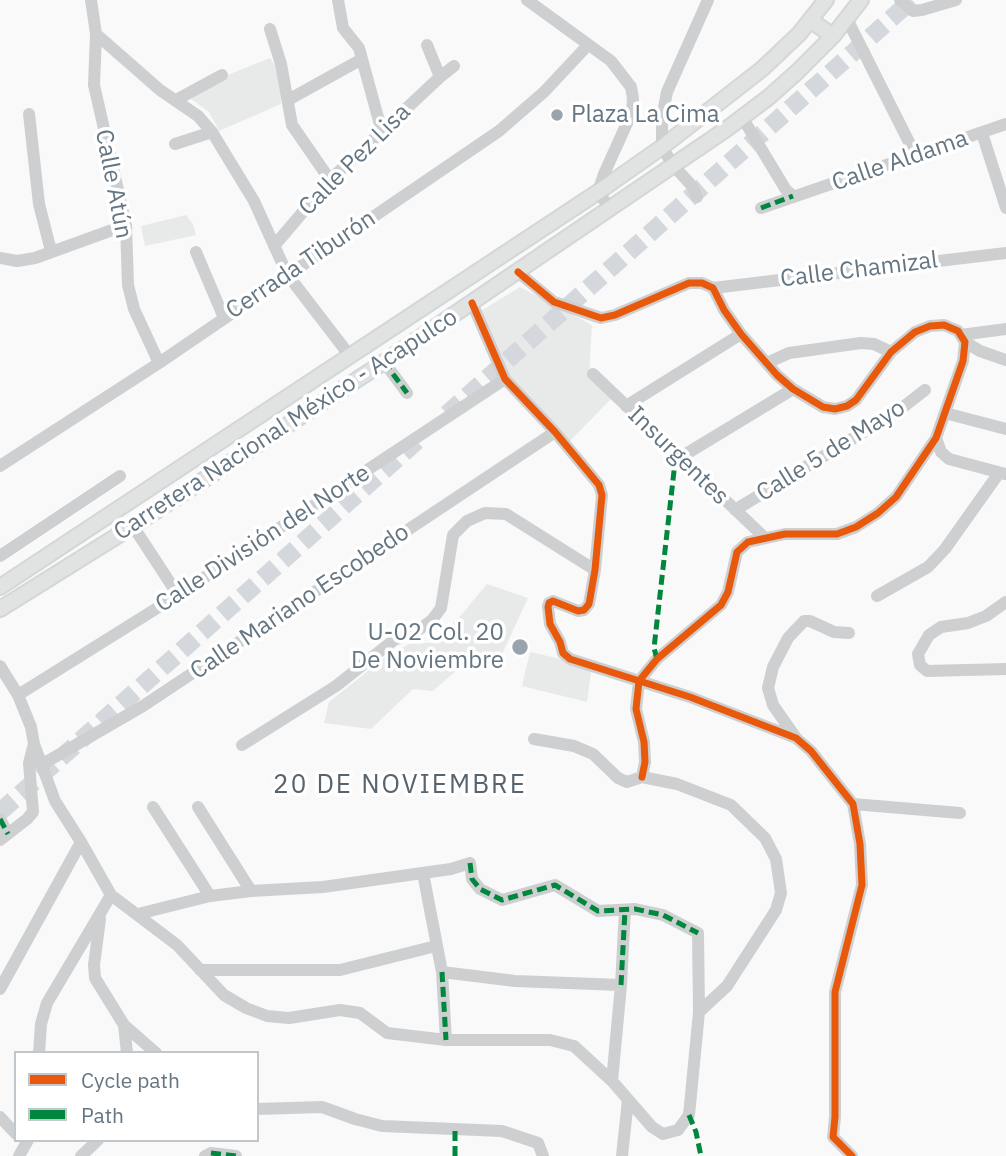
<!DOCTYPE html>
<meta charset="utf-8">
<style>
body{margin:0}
#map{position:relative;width:1006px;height:1156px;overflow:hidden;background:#f9f9f9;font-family:"IBM Plex Sans",sans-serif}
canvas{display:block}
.legend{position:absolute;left:14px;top:1051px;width:245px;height:91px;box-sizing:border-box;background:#fff;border:2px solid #c1c8cd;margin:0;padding:9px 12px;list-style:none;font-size:21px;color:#657683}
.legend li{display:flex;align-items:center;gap:14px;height:35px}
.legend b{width:35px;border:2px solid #c1c8cd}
</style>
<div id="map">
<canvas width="1006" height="1156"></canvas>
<ul class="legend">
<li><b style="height:9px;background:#e8590c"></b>Cycle path</li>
<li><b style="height:9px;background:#00873e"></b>Path</li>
</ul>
</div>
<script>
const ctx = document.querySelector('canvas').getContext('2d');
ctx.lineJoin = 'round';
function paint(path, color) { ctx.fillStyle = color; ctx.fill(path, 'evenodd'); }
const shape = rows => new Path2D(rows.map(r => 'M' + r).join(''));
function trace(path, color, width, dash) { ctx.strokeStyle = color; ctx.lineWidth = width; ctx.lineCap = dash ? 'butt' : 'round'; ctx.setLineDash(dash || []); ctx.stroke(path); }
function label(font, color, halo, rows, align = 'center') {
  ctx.font = font + ' "IBM Plex Sans",sans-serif'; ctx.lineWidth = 7; ctx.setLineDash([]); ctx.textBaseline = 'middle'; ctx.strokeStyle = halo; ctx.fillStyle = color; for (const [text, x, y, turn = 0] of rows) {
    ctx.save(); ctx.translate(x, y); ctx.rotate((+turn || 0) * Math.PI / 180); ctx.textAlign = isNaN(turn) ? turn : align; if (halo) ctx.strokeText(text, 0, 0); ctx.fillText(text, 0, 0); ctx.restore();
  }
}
paint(shape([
 [270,58,280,72,281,104,219,131,209,112,187,96,215,80],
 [186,215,193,224,196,235,145,246,141,226],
 [520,287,592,325,589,376,612,398,568,443,507,378,481,311],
 [487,584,528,598,497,665,466,662,433,691,413,689,371,729,324,723,329,702,388,655,411,643,430,643,457,620],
 [530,652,592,666,587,702,522,686]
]), '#e8e9e9');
trace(shape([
 [447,414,912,0],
 [0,812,418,440]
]), '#d4d8dc', 18, [18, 9]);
const major = shape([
 [810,20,833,36],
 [0,587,598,192,662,147,762,69,799,34,826,0],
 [0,609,133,526,384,362,728,128,769,97,797,72,833,36,861,0]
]);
trace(major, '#d5d6d7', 18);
trace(shape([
 [91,0,96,34,94,85,126,225,128,285,134,309,159,363],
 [338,0,343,28,359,48,382,132],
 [527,0,611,61,631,87,633,98,632,112,604,174,598,192,609,207],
 [900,0,913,11,922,10,956,0],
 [847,19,916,156],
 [270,29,281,64,292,125,330,180],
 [96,34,160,90,198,116,212,132,254,201,287,274,350,356],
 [427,45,440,77],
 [176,100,222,75],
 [288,100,362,59],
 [29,114,39,204,51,251],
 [742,117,786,190,793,196],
 [982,133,1006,208],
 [175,144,212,132],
 [697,197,692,186,673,165,662,147,662,118,667,92,708,0],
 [761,208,1006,124],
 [274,246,330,180,440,77,454,66],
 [196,252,224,318],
 [0,258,17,261,35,258,126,225],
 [518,272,554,302,601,318,615,315,689,283,702,283,713,288,724,310,741,334,777,375,793,389,823,407,835,409,847,406,856,400,891,352,915,332,930,326,944,325,958,331,965,342,963,361,936,438,896,497,878,513,856,527,837,534,785,534,748,542,737,552,728,592,721,605,657,659,639,681,636,709,644,742,645,762,642,777],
 [713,288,1006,253],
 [472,303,505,379,555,432,599,485,602,495,595,570,589,604,584,610,578,611,553,601,549,603,548,607,550,624,560,642,563,653,570,659,690,697,796,738,811,751,853,804,860,844,862,885,835,992,835,1117,833,1137,852,1156],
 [961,335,1006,329],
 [965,342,980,351,1006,360],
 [384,362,407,393],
 [767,363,789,353,861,343,874,344,891,352],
 [593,374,764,537],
 [626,406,741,334],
 [945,413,1006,429],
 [936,438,941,452,949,459,1005,474],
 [681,457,793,389],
 [0,466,159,363,499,131,544,92,588,45],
 [735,510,898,411,925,390],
 [133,526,178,595],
 [0,556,120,476],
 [877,596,928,567,945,549,999,473],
 [1006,602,986,616,968,623,941,627,929,635,918,654,920,665,927,671,1006,669],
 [0,666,18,695,31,727,34,744,55,801,81,842,111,895,177,945,224,995,246,1008,267,1016,289,1018,340,1010,360,1013,387,1033,446,1040,550,1040,574,1046,612,1081,652,1127,663,1134,678,1130,689,1115,699,1012,698,933,663,915,635,909,598,911,555,885,502,900,480,889,472,879,470,863,451,869,323,887,251,891,210,896,138,914],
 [18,695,178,595,505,379],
 [796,738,773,705,768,688,773,667,788,638,804,621,810,621,834,632,849,633],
 [534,739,574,746,593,754,618,778,627,782,642,777,677,784,731,805,765,838,776,859,781,893,776,910,727,986,699,1012],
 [242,745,336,686,394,640,417,631,432,620,441,608,453,535,467,521,485,513,506,514,595,570],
 [41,765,143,706,555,432],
 [853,804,960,813],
 [153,807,210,896],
 [198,807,251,891],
 [0,819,8,834],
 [0,840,27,819,33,812,29,763,34,744],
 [423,873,442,972,446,1040],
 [100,919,94,965,95,978,124,1025,156,1053],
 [200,970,340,970,436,946],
 [442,972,515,981,621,985],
 [0,989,81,842],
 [124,1025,127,1053],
 [39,1053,41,1024,47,1003,111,895],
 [612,1081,621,985,625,910],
 [257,1109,322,1107,355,1119,382,1126,502,1131,538,1143,543,1156],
 [0,1117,16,1134],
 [19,1156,28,1140],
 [81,1156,98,1140],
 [205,1156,211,1153,236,1156],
 [622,1156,628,1100]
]), '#cecfd0', 12);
trace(major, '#e1e2e2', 14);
trace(shape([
 [761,208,793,196],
 [384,362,407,393],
 [657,659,654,648,675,462,681,457],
 [0,819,8,834],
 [470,863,472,879,480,889,502,900,555,885,598,911,635,909,663,915,698,933],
 [442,972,446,1040],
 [621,985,625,910],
 [689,1115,696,1132,701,1156],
 [211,1153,236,1156],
 [455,1156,455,1128]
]), '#00873e', 5, [10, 5]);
trace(shape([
 [518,272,554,302,601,318,615,315,689,283,702,283,713,288,724,310,741,334,777,375,793,389,823,407,835,409,847,406,856,400,891,352,915,332,930,326,944,325,958,331,965,342,963,361,936,438,896,497,878,513,856,527,837,534,785,534,748,542,737,552,728,592,721,605,657,659,639,681,636,709,644,742,645,762,642,777],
 [472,303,505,379,555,432,599,485,602,495,595,570,589,604,584,610,578,611,553,601,549,603,548,607,550,624,560,642,563,653,570,659,690,697,796,738,811,751,853,804,860,844,862,885,835,992,835,1117,833,1137,852,1156]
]), '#e8590c', 7);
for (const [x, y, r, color] of [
 [557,115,7,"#99a4ac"],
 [520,647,9,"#99a4ac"]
]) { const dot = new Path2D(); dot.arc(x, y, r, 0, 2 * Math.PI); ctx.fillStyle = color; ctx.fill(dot); trace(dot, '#fff', 2.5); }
label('24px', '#657683', '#fff', [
 ["Plaza La Cima",571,115],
 ["U-02 Col. 20",504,633,"right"],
 ["De Noviembre",504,661,"right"]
], 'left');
label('24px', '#657683', '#fff', [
 ["Calle Pez Lisa",355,160,-45],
 ["Calle Aldama",900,161,-19],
 ["Calle Atún",113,184,79],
 ["Cerrada Tiburón",301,265,-34],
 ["Calle Chamizal",859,270,-7],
 ["Carretera Nacional México - Acapulco",286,425,-33],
 ["Calle 5 de Mayo",831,451,-32],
 ["Insurgentes",678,456,44],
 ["Calle División del Norte",263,539,-33],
 ["Calle Mariano Escobedo",300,602,-34]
]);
ctx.letterSpacing = '2px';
label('26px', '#57646e', '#fff', [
 ["20 DE NOVIEMBRE",400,785]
]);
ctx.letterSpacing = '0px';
</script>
